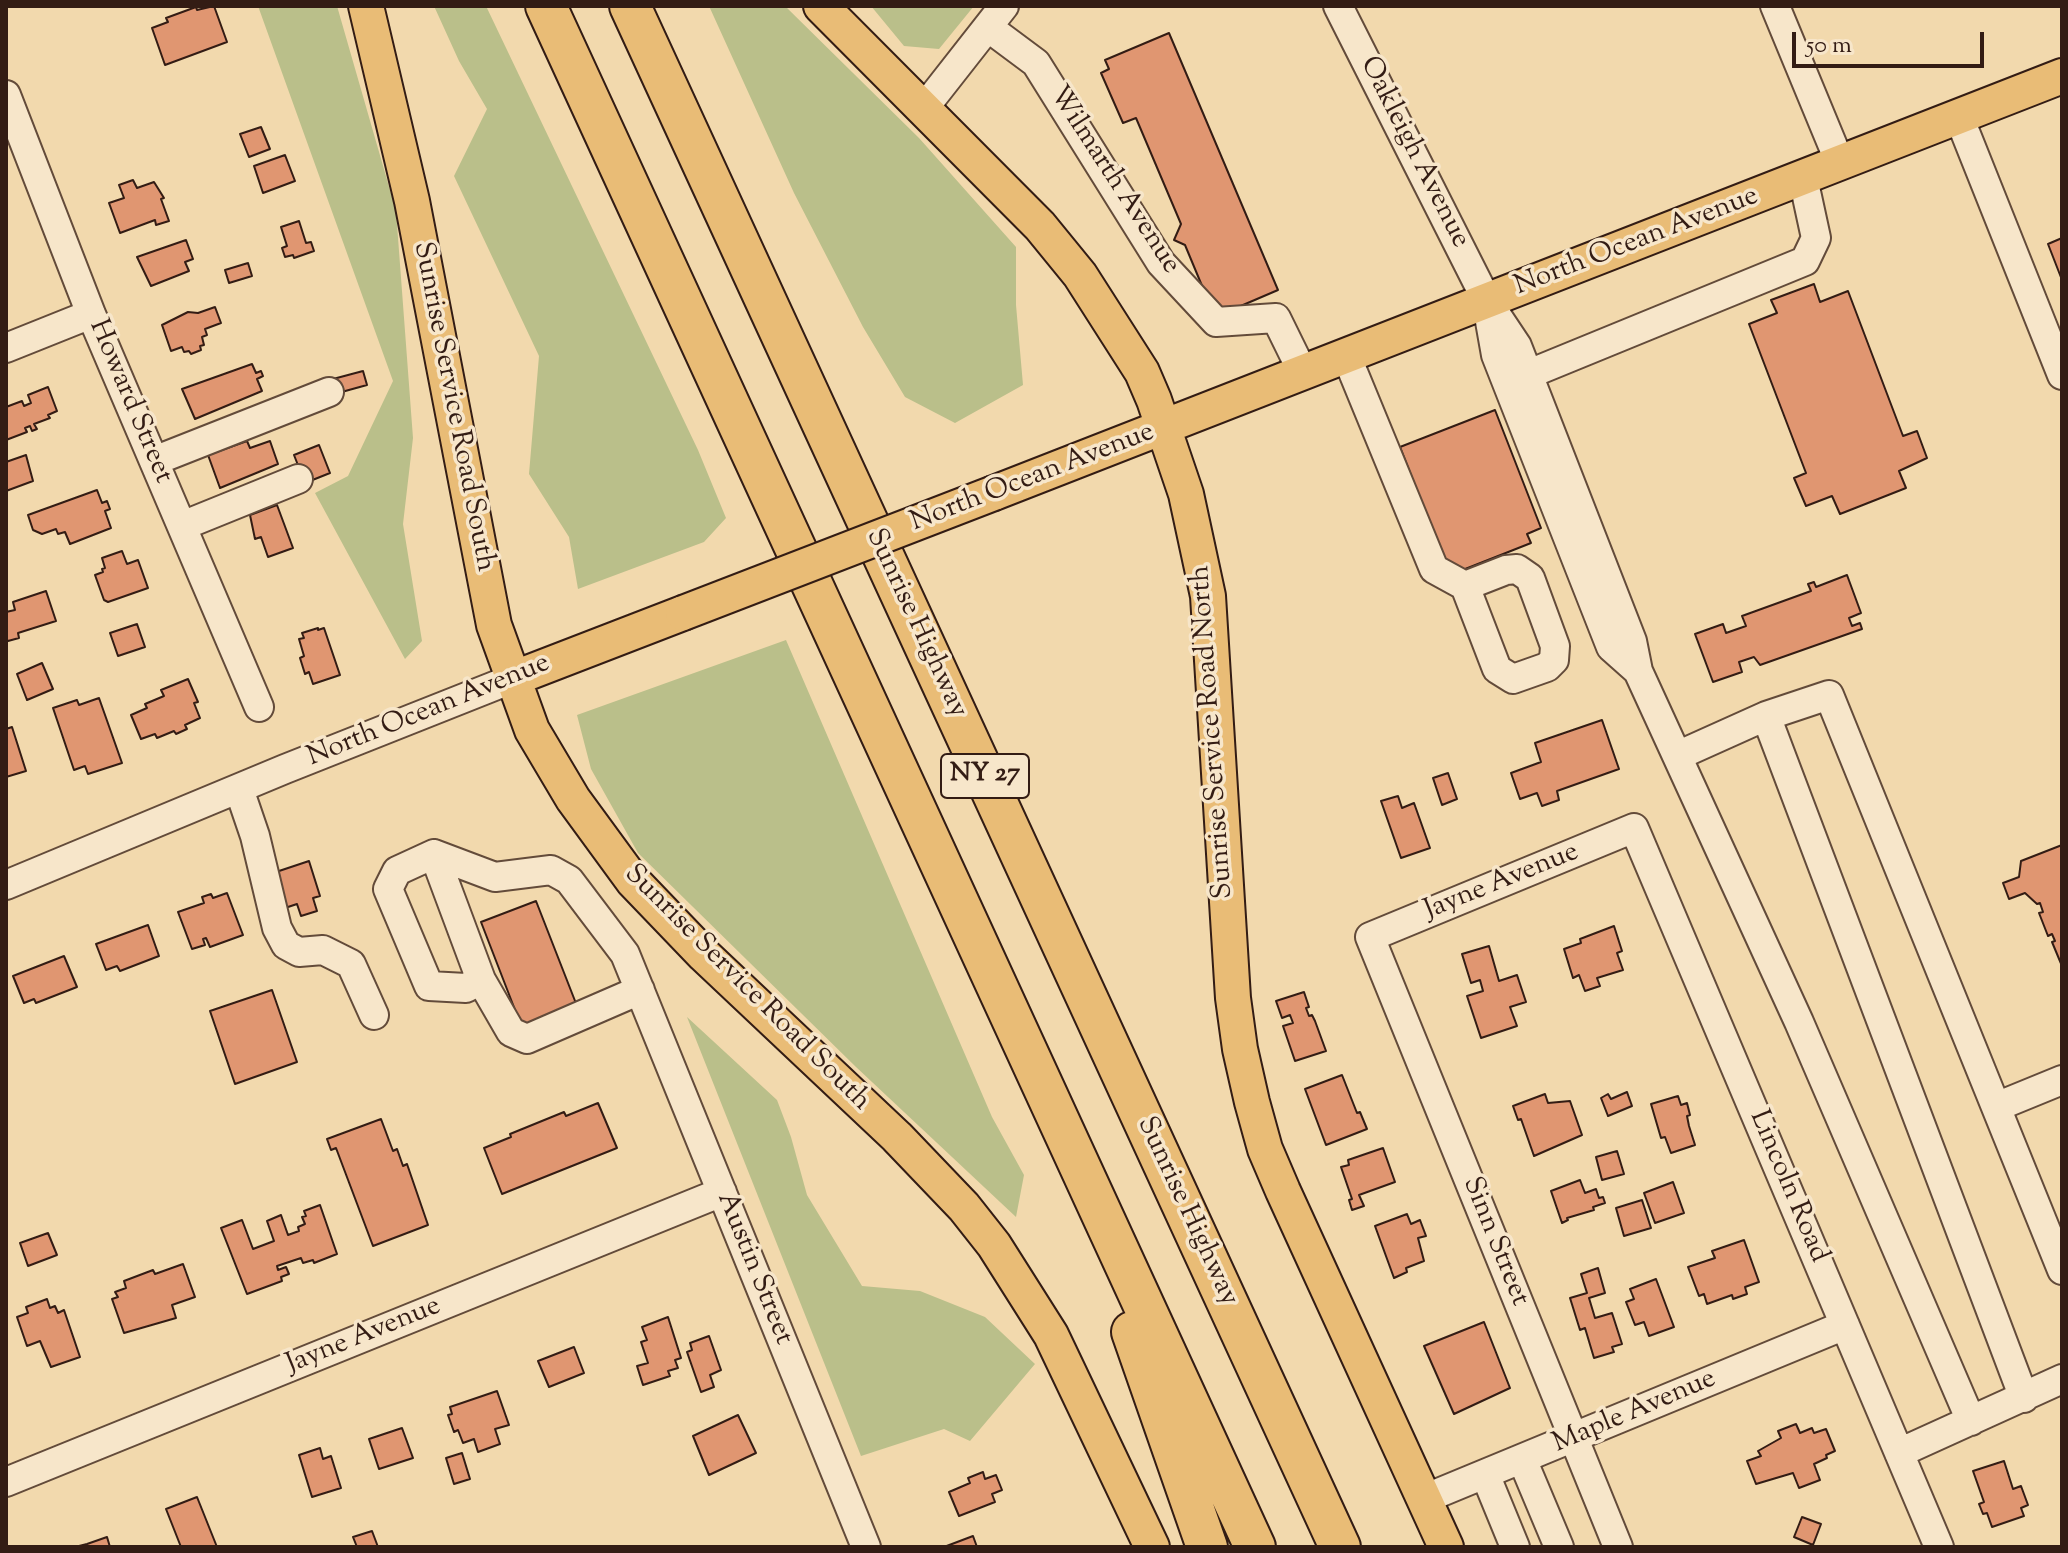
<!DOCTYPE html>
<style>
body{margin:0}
#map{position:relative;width:2068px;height:1553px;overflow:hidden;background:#f2d9ad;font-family:"Sorts Mill Goudy",serif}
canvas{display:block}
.frame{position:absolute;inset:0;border:8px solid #331c14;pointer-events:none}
.scale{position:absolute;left:1792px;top:32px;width:192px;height:36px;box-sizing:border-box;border:4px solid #331c14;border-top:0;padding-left:10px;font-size:24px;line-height:28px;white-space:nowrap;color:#331c14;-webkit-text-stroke:6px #f7e6ca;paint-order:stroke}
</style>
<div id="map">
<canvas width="2068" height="1553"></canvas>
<div class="frame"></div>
<div class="scale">50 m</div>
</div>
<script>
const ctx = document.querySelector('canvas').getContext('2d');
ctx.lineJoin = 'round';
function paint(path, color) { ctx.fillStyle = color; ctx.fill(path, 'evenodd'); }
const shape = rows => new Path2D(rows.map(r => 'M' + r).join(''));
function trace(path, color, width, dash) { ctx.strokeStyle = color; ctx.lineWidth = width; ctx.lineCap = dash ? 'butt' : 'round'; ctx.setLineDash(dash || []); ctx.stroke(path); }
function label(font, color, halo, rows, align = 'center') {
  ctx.font = font + ' "Sorts Mill Goudy",serif'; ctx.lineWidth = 7; ctx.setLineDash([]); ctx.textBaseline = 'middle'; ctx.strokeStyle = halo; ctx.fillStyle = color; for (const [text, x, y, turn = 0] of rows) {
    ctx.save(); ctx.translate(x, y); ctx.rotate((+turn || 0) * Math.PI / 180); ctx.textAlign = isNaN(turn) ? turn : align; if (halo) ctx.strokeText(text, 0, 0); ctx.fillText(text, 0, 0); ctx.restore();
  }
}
paint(shape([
 [258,6,337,6,396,211,413,438,403,524,422,641,405,659,315,493,348,476,393,381],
 [434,6,486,6,698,450,726,518,704,542,578,589,569,537,529,474,539,356,454,176,487,109,459,61],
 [709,6,785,6,919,138,1016,247,1016,305,1023,385,955,423,905,397,863,327,794,193],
 [871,6,974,6,939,49,904,46],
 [786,640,992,1117,1024,1175,1016,1217,856,1067,638,853,591,769,577,715],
 [687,1017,777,1100,791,1137,807,1195,862,1286,920,1291,985,1317,1035,1364,970,1441,944,1429,861,1456]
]), '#babf8a');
const building = shape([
 [214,6,227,42,165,65,152,28,168,22,166,18,196,7,197,10,214,6],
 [1169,33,1278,290,1215,317,1185,245,1174,240,1181,224,1136,118,1123,123,1101,73,1109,69,1105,60,1169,33],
 [261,127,270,149,249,157,240,134,261,127],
 [285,155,295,181,263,193,254,166,285,155],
 [133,180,137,188,154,182,164,198,161,199,169,221,156,225,155,220,120,233,109,203,124,198,119,185,133,180],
 [299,221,306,243,311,242,314,251,294,258,293,255,285,257,282,248,287,246,281,227,299,221],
 [2062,238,2062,280,2048,244,2062,238],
 [186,240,193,259,185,262,189,271,151,286,137,257,186,240],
 [248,263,252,276,229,283,225,270,248,263],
 [1814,284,1820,302,1848,291,1903,436,1917,431,1927,458,1899,471,1906,488,1840,514,1832,496,1806,506,1794,478,1806,473,1749,324,1777,313,1771,300,1814,284],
 [215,307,221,323,205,329,207,335,202,337,204,345,200,346,201,350,191,354,189,351,184,352,182,347,171,351,162,325,188,312,198,313,215,307],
 [252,364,256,373,261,371,263,376,257,379,262,391,195,419,182,389,252,364],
 [363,371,367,385,338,393,333,379,363,371],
 [48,387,57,411,48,415,50,418,34,424,37,429,32,431,30,426,25,428,27,432,6,440,6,407,22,401,24,406,31,403,28,395,48,387],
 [1495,410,1541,528,1527,534,1531,543,1450,575,1400,447,1495,410],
 [247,441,250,448,270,441,278,464,220,488,208,455,247,441],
 [319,445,330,473,305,483,294,455,319,445],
 [26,455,33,481,6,491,6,462,26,455],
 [97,490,102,503,107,501,110,509,105,511,111,528,70,544,65,532,58,534,56,529,42,534,33,530,28,515,97,490],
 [277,505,293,548,268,557,261,537,255,539,250,515,277,505],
 [122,551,127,564,138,560,148,588,108,602,104,600,95,575,103,572,102,569,105,568,102,558,122,551],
 [1847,575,1861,613,1849,618,1852,626,1860,623,1862,629,1760,665,1754,657,1739,662,1742,672,1713,682,1695,634,1723,624,1726,633,1746,626,1742,616,1811,591,1808,584,1814,582,1816,587,1847,575],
 [46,591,56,621,18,633,19,638,8,641,6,639,6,612,15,610,13,602,46,591],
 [137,624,145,647,118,656,110,633,137,624],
 [318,628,318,630,324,628,340,675,313,684,309,672,305,674,300,658,304,656,299,639,304,638,302,633,318,628],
 [42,663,53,689,27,700,17,674,42,663],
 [188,679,198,702,194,703,200,718,185,725,187,729,176,734,174,731,157,738,155,734,141,739,131,715,147,708,145,704,164,696,161,690,188,679],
 [99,698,122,763,88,774,85,766,74,770,53,708,77,700,79,705,99,698],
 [1602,720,1619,769,1557,791,1559,800,1542,806,1537,793,1520,799,1511,773,1541,762,1535,743,1602,720],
 [12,727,26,771,6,777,6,729,12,727],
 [1448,773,1457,799,1442,805,1433,778,1448,773],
 [1398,796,1402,808,1414,803,1430,848,1401,858,1381,801,1398,796],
 [2062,845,2062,966,2052,942,2055,941,2052,934,2048,936,2039,913,2043,912,2040,903,2037,904,2025,893,2009,899,2003,883,2019,877,2021,861,2062,845],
 [309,861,320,896,313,898,317,911,301,916,297,904,279,910,267,875,309,861],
 [227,893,243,935,210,947,206,938,203,939,205,945,192,949,178,912,204,903,202,897,211,894,213,898,227,893],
 [536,901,577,1006,522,1028,481,922,536,901],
 [148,925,159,956,120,971,117,966,106,970,96,944,148,925],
 [1614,926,1622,951,1617,953,1623,970,1597,978,1600,986,1585,991,1579,975,1573,978,1564,949,1581,943,1580,939,1614,926],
 [1489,946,1499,981,1517,975,1526,1002,1510,1007,1517,1026,1481,1038,1467,996,1483,991,1480,980,1471,983,1462,954,1489,946],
 [64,956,77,987,36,1003,34,999,24,1003,13,976,64,956],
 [272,990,297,1062,235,1084,210,1011,272,990],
 [1304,992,1309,1007,1306,1008,1309,1016,1312,1015,1315,1021,1326,1051,1295,1061,1283,1026,1293,1023,1290,1015,1282,1018,1276,1001,1304,992],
 [1342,1075,1357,1113,1360,1112,1367,1129,1326,1145,1305,1089,1342,1075],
 [1627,1092,1632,1106,1608,1116,1601,1098,1608,1094,1611,1099,1627,1092],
 [1545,1094,1548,1103,1570,1101,1582,1135,1534,1156,1521,1119,1518,1120,1513,1106,1545,1094],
 [1678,1096,1681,1105,1687,1103,1690,1115,1687,1116,1689,1126,1695,1145,1671,1153,1665,1137,1661,1138,1651,1104,1678,1096],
 [598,1103,617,1148,502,1194,484,1148,511,1137,510,1134,564,1112,566,1116,598,1103],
 [381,1119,393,1151,397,1149,403,1166,407,1164,428,1225,373,1246,336,1148,331,1150,327,1139,381,1119],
 [1383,1148,1395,1182,1359,1195,1364,1206,1352,1210,1349,1200,1352,1199,1341,1167,1349,1165,1348,1160,1383,1148],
 [1617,1151,1624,1174,1602,1180,1596,1157,1617,1151],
 [1580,1180,1585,1193,1596,1189,1599,1198,1603,1197,1605,1203,1593,1207,1594,1210,1567,1218,1568,1220,1562,1223,1551,1191,1580,1180],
 [1673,1182,1684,1213,1655,1223,1644,1193,1673,1182],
 [1642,1200,1651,1228,1624,1236,1616,1208,1642,1200],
 [320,1205,337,1254,314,1263,313,1260,303,1263,301,1258,277,1266,278,1270,286,1267,289,1274,281,1277,282,1281,247,1294,221,1228,242,1220,253,1249,274,1241,267,1221,281,1215,288,1235,299,1231,298,1227,305,1224,302,1217,306,1216,304,1211,320,1205],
 [1407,1214,1411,1224,1420,1220,1426,1236,1418,1238,1424,1261,1406,1268,1407,1272,1394,1278,1375,1226,1407,1214],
 [48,1233,57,1255,28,1266,20,1243,48,1233],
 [1744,1240,1759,1282,1745,1287,1747,1294,1733,1299,1732,1295,1707,1304,1704,1294,1699,1296,1688,1267,1715,1258,1712,1251,1744,1240],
 [183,1264,195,1297,172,1305,176,1318,124,1333,112,1299,118,1297,115,1292,126,1288,124,1281,153,1270,155,1274,183,1264],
 [1598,1268,1605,1293,1589,1298,1595,1318,1612,1313,1622,1344,1612,1347,1614,1352,1594,1358,1585,1328,1580,1330,1570,1298,1587,1293,1581,1274,1598,1268],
 [1656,1279,1674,1327,1649,1336,1644,1322,1635,1325,1626,1302,1634,1299,1630,1289,1656,1279],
 [47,1299,50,1308,55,1306,58,1313,64,1310,80,1357,51,1367,40,1341,27,1346,17,1317,28,1313,26,1307,47,1299],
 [668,1317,681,1358,675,1360,678,1368,668,1371,670,1376,643,1385,637,1366,648,1363,641,1342,647,1340,642,1327,668,1317],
 [1484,1322,1510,1388,1454,1414,1424,1346,1484,1322],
 [709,1336,721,1370,710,1375,714,1387,701,1392,687,1352,692,1350,690,1343,709,1336],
 [574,1347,584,1373,549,1387,538,1361,574,1347],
 [497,1391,509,1425,495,1429,500,1444,478,1452,474,1439,463,1443,458,1430,454,1432,448,1415,452,1414,450,1407,497,1391],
 [738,1415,756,1453,709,1475,693,1436,738,1415],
 [1796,1424,1800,1433,1812,1428,1814,1433,1826,1429,1835,1451,1826,1455,1827,1458,1814,1464,1820,1480,1799,1488,1793,1473,1756,1484,1747,1461,1761,1456,1758,1451,1781,1438,1778,1431,1796,1424],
 [402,1428,413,1458,379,1469,369,1439,402,1428],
 [320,1448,323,1459,331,1456,341,1488,312,1497,299,1455,320,1448],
 [462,1453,470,1479,454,1484,446,1458,462,1453],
 [2004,1461,2013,1489,2021,1486,2028,1505,2021,1508,2024,1516,1992,1527,1987,1513,1983,1514,1979,1504,1984,1502,1973,1471,2004,1461],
 [983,1472,985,1479,996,1475,1002,1490,992,1494,995,1502,959,1516,949,1492,970,1483,968,1478,983,1472],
 [197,1497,217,1547,181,1547,166,1509,197,1497],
 [1802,1517,1821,1524,1813,1545,1794,1537,1802,1517],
 [372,1531,378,1547,357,1547,353,1537,372,1531],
 [973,1536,977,1547,944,1547,973,1536],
 [107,1537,110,1547,75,1547,87,1544,107,1537]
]);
paint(building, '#e09671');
trace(building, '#331c14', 2);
const minor = shape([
 [1338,6,1487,301,1517,346,1632,641,1638,671,1799,1022,1971,1421],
 [1775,6,1840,163],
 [989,28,1036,63,1161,263,1216,322,1276,318,1303,373],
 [6,95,91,314,259,707],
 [924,108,1004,6],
 [1959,117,2062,375],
 [1488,310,1496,355,1611,647,1638,671],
 [6,348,91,314],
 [1346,355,1434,569,1465,586,1497,669,1513,679,1547,667,1554,660,1555,646,1530,578,1517,569,1506,570,1465,586],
 [1507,383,1805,261,1816,238,1803,178],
 [154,461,329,392],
 [182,526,298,479],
 [1677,756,1766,716],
 [239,789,255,836,277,928,286,945,299,952,323,950,351,964,374,1015],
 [434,854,481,980,511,1032,527,1039,640,990],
 [6,885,285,769,512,679],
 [481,980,466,988,429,986,388,889,397,871,434,854,495,877,551,870,569,880,625,954,866,1547],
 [1996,1107,2062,1080],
 [2024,1398,1766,716,1829,695,2062,1270],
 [1899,1453,2062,1379],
 [1522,1459,1559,1547],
 [1485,1474,1515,1547],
 [6,1482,722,1192],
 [1424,1499,1845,1325],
 [1618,1547,1370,937,1634,828,1939,1547]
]);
const major = shape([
 [366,6,412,201,494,625,532,730,573,799,633,881,704,955,897,1137,964,1207,994,1245,1051,1335,1152,1547],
 [821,6,1040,226,1080,275,1142,372,1154,400,1186,494,1208,596,1233,998,1240,1049,1252,1102,1265,1149,1283,1191,1446,1547],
 [994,493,2062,76],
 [512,679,683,613]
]);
const highway = shape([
 [546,6,1255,1547],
 [630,6,1340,1547],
 [1132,1332,1207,1547]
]);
trace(minor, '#634b3a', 32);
trace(major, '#331c14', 38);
trace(highway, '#331c14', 44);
trace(minor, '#f7e6ca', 28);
trace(major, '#e9bc76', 34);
trace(highway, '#e9bc76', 40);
const majorBridge = shape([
 [683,613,994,493]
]);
trace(majorBridge, '#331c14', 38, []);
trace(majorBridge, '#e9bc76', 34);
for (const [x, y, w] of [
 [985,776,88]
]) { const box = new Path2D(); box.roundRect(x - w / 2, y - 22, w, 44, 6); ctx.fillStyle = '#f7e6ca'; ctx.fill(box); trace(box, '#331c14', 2); }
label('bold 26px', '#331c14', null, [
 ["NY 27",985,776]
]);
label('28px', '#331c14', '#f7e6ca', [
 ["Oakleigh Avenue",1413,153,63],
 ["Wilmarth Avenue",1113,181,57],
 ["North Ocean Avenue",1637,243,-21],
 ["Howard Street",129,402,67],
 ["Sunrise Service Road South",452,407,79],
 ["North Ocean Avenue",1033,479,-21],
 ["Sunrise Highway",915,624,65],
 ["North Ocean Avenue",429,712,-22],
 ["Sunrise Service Road North",1214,732,-94],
 ["Jayne Avenue",1502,883,-22],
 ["Sunrise Service Road South",746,989,45],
 ["Lincoln Road",1787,1187,67],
 ["Sunrise Highway",1186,1212,65],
 ["Sinn Street",1494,1242,68],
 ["Austin Street",753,1269,68],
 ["Jayne Avenue",364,1337,-22],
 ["Maple Avenue",1635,1413,-23]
]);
</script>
